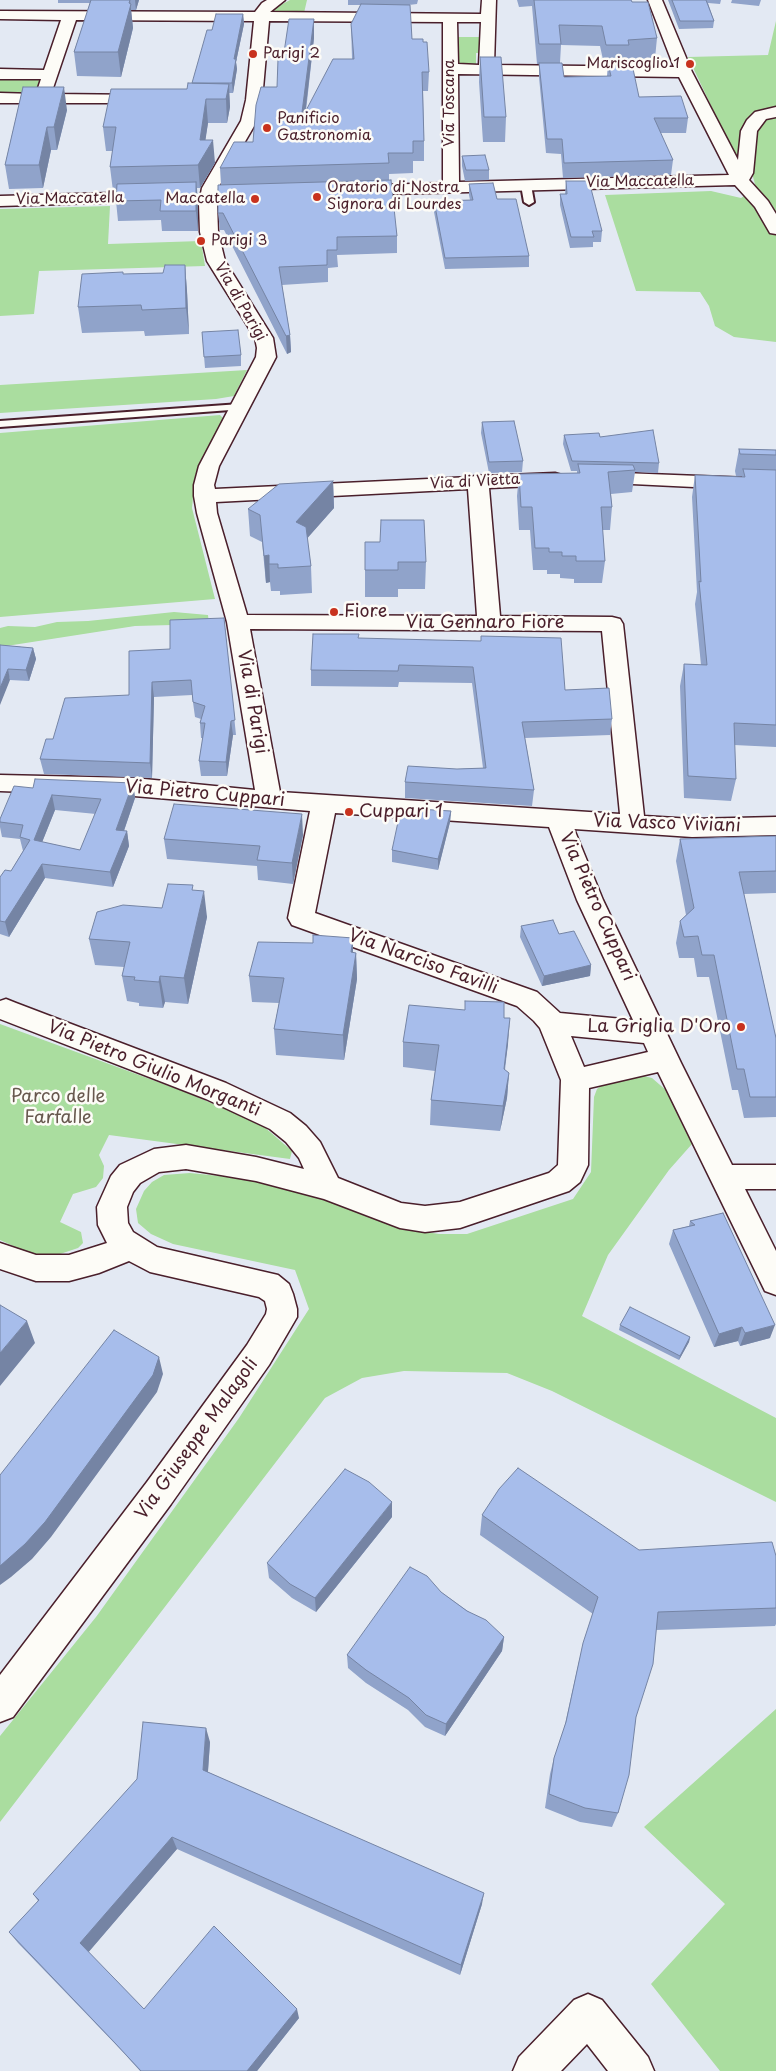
<!DOCTYPE html>
<style>
body{margin:0}
canvas{display:block;background:#e3e9f3}
</style>
<canvas width="776" height="2071"></canvas>
<script>
const ctx = document.querySelector('canvas').getContext('2d');
ctx.lineJoin = 'round';
function paint(path, color) { ctx.fillStyle = color; ctx.fill(path, 'evenodd'); }
const shape = rows => new Path2D(rows.map(r => 'M' + r).join(''));
function trace(path, color, width, dash) { ctx.strokeStyle = color; ctx.lineWidth = width; ctx.lineCap = dash ? 'butt' : 'round'; ctx.setLineDash(dash || []); ctx.stroke(path); }
function label(font, color, halo, rows, align = 'center') {
  ctx.font = font + ' "Playpen Sans",sans-serif'; ctx.lineWidth = 5; ctx.setLineDash([]); ctx.textBaseline = 'middle'; ctx.strokeStyle = halo; ctx.fillStyle = color; for (const [text, x, y, turn = 0] of rows) {
    ctx.save(); ctx.translate(x, y); ctx.rotate((+turn || 0) * Math.PI / 180); ctx.textAlign = isNaN(turn) ? turn : align; if (halo) ctx.strokeText(text, 0, 0); ctx.fillText(text, 0, 0); ctx.restore();
  }
}
paint(shape([
 [290,0,307,0,304,13,274,14,275,8],
 [776,21,776,342,734,337,715,326,709,306,700,292,636,291,605,195,711,191,741,198,756,188,752,173,740,167,688,57,768,55],
 [458,37,480,37,480,53,476,53,476,66,457,65],
 [0,79,40,79,35,94,0,93],
 [110,206,108,244,201,241,205,266,39,271,34,314,0,316,0,209],
 [247,370,234,396,216,399,0,413,0,385],
 [220,415,223,418,195,476,192,508,215,599,0,617,0,433],
 [174,612,208,615,209,624,135,626,0,647,0,628,8,626,35,627,57,622,88,621],
 [0,1024,188,1093,262,1125,292,1151,290,1159,109,1135,99,1155,104,1166,103,1178,96,1187,73,1194,60,1222,81,1232,83,1243,78,1248,51,1257,31,1254,0,1240],
 [640,1075,652,1078,667,1091,692,1144,669,1170,608,1255,582,1316,776,1418,776,1502,552,1391,507,1373,404,1371,362,1378,325,1398,0,1822,0,1736,96,1617,239,1418,309,1309,295,1270,173,1244,151,1234,138,1223,136,1209,144,1191,152,1182,164,1175,190,1173,268,1181,304,1190,414,1230,439,1234,467,1234,573,1199,591,1172,594,1097,597,1089,605,1083],
 [776,1709,776,2071,720,2071,651,1984,725,1904,644,1827]
]), '#aadd9f');
const lane = shape([
 [526,182,531,185,534,202,529,205,524,202,521,185,526,182],
 [240,404,244,405,245,407,244,409,0,427,0,421,240,404]
]);
const street = shape([
 [267,0,285,0,270,12,481,14,482,0,496,0,494,65,674,67,648,0,662,0,692,72,738,160,741,131,747,120,755,112,776,107,776,117,766,119,757,131,753,173,749,180,768,201,776,214,776,234,770,233,755,207,735,185,354,195,348,194,346,190,348,186,443,183,443,22,269,21,262,100,257,121,218,188,217,204,218,232,225,261,273,338,276,357,219,466,214,485,215,489,471,477,478,475,484,476,555,473,562,475,565,479,562,483,555,485,489,488,500,616,612,617,620,619,623,624,644,816,692,819,776,817,776,835,692,837,574,829,603,900,681,1063,732,1165,776,1165,776,1189,745,1189,776,1251,776,1295,765,1291,658,1072,589,1088,588,1165,580,1182,569,1191,460,1228,425,1232,400,1228,324,1199,256,1181,186,1169,159,1172,140,1183,133,1192,127,1207,128,1223,133,1232,157,1247,278,1275,289,1284,293,1294,297,1309,297,1317,269,1365,171,1504,13,1717,0,1722,0,1675,147,1482,247,1345,266,1314,267,1309,265,1301,259,1297,150,1272,129,1261,99,1273,69,1281,36,1281,0,1269,0,1243,36,1255,69,1255,107,1243,98,1225,97,1207,111,1176,120,1165,154,1149,186,1145,256,1157,304,1169,299,1158,286,1142,270,1129,206,1099,0,1019,0,1001,6,999,16,1003,226,1083,290,1113,306,1126,320,1142,338,1178,401,1203,425,1206,460,1202,549,1173,558,1165,561,1080,540,1028,534,1021,517,1006,292,925,288,918,310,811,134,796,0,791,0,775,134,778,255,790,227,622,197,513,194,496,194,485,199,466,256,357,257,348,255,338,207,261,200,232,199,204,202,188,241,121,246,100,254,21,76,20,51,94,147,95,153,97,155,100,153,103,0,103,0,93,36,94,41,79,0,79,0,69,44,70,61,20,0,19,0,11,255,12,262,3,267,0],
 [457,22,481,22,479,65,458,64,457,22],
 [458,74,679,77,729,175,459,182,458,74],
 [468,489,477,616,247,615,217,513,216,502,468,489],
 [250,629,602,631,620,814,280,792,250,629],
 [335,813,549,827,577,900,633,1020,560,1013,537,992,315,913,335,813],
 [571,1036,644,1043,648,1052,584,1067,571,1036],
 [153,192,159,193,161,197,159,201,0,206,0,196,153,192],
 [598,472,776,479,776,491,591,482,588,478,591,474,598,472],
 [588,1994,602,2000,648,2057,654,2071,608,2071,587,2044,561,2071,513,2071,519,2057,574,2000,588,1994]
]);
trace(lane, '#4a1f2b', 4);
trace(street, '#4a1f2b', 3);
paint(lane, '#fdfcf7');
paint(street, '#fdfcf7');
paint(shape([
 [58,0,139,0,136,10,131,10,133,28,121,77,77,76,74,52,90,3,58,3],
 [348,0,418,0,417,4,409,5,412,39,429,72,428,91,423,91,424,141,424,161,413,161,413,173,389,174,389,180,397,236,397,253,337,255,338,267,328,268,328,282,282,285,290,335,291,352,287,354,224,230,220,230,218,213,221,185,220,168,253,142,277,87,283,59,314,19,314,38,306,111,352,59,351,24,361,5,348,5],
 [517,0,631,0,657,38,655,58,628,60,627,64,639,97,688,118,686,133,660,133,673,160,671,175,563,178,561,154,546,153,539,77,539,64,537,64,532,6,519,7],
 [561,45,600,46,604,64,608,64,607,76,564,77,560,63],
 [668,0,721,0,720,4,708,3,714,21,713,28,679,29],
 [732,0,761,0,759,6,731,3],
 [243,14,244,24,236,62,237,69,233,93,229,93,230,107,227,123,208,123,205,140,215,163,200,188,197,188,198,202,198,231,162,231,161,220,118,221,116,201,116,191,113,191,110,167,113,151,106,151,103,127,187,89,193,83,212,30],
 [480,57,506,117,505,142,483,142,479,82],
 [23,87,67,110,57,150,51,150,43,188,9,189,5,165],
 [462,156,489,170,489,180,465,181,462,166],
 [566,181,602,231,601,242,593,242,593,247,570,248,560,205,560,194,565,194],
 [469,184,497,199,529,256,529,267,445,269,434,212,434,201,470,200,469,195],
 [185,265,187,291,189,334,145,336,144,331,82,333,78,307,124,274,163,273],
 [202,332,241,355,241,366,205,368],
 [482,422,523,461,522,472,489,473,481,433],
 [564,435,600,437,659,463,658,473,635,472,632,492,611,494,612,507,610,530,602,530,605,561,602,583,574,583,574,579,560,578,560,574,547,574,547,570,533,570,530,530,519,530,517,496,519,474,577,473,577,471,571,471,563,444],
 [739,449,776,450,776,747,734,745,736,779,731,801,684,798,680,686,684,664,701,665,695,604,697,592,692,497,695,475,742,477,742,476,736,476,735,471],
 [333,481,334,508,307,538,311,566,312,593,280,595,280,591,271,591,270,582,266,583,262,542,250,536,248,509],
 [365,542,426,562,425,589,398,589,398,597,365,597],
 [224,618,236,735,233,735,227,776,201,776,199,761,203,738,201,738,200,723,201,719,195,717,192,695,154,697,152,778,44,774,40,759,53,739,129,695,170,649],
 [359,638,565,690,612,719,610,735,525,738,534,790,532,806,405,798,405,782,457,769,483,768,472,683,399,682,398,687,311,686,311,670],
 [0,645,33,648,36,659,29,681,10,680],
 [133,783,135,798,124,831,127,831,129,846,113,887,45,878,9,937,0,934,0,877,11,871,23,851,20,839,2,837,0,827,0,819,33,788],
 [55,810,96,814,80,850,42,842],
 [451,811,450,822,438,870,392,862,392,850],
 [303,835,293,884,258,880,257,866,167,859,164,839],
 [776,836,776,893,744,894,776,1038,776,1117,744,1118,738,1090,732,1090,709,977,697,977,694,958,679,958,676,943,680,921,686,915,676,861,680,839],
 [193,890,207,917,188,1004,165,1002,163,1008,139,1006,139,1003,127,1001,122,976,124,967,95,965,89,939,162,908],
 [521,926,559,934,591,965,590,976,542,986,520,937],
 [353,938,353,953,356,953,357,979,344,1060,276,1055,274,1029,279,1003,252,1002,249,976,313,943],
 [504,1018,508,1044,505,1070,509,1073,507,1098,500,1131,430,1125,431,1100,435,1071,403,1067,403,1042],
 [723,1213,770,1338,740,1346,738,1341,714,1347,669,1244,673,1230,689,1226,690,1221],
 [620,1325,690,1337,689,1342,679,1360,619,1330],
 [482,1515,639,1550,776,1556,776,1624,775,1626,656,1630,636,1717,618,1813,612,1827,580,1822,545,1808,550,1774,554,1758,564,1729,579,1661,593,1614,480,1535],
 [392,1517,316,1612,292,1598,269,1578,267,1563],
 [441,1592,504,1637,502,1651,445,1736,425,1727,408,1710,366,1683,348,1668,347,1655],
 [210,1742,208,1772,482,1904,460,1975,177,1849,88,1952,144,2009,299,2018,257,2071,140,2071,122,2051,18,1943,9,1932,38,1901,33,1894]
]), '#90a3ca');
paint(shape([
 [130,0,133,28,121,77,118,52,129,3],
 [135,0,139,0,136,10],
 [243,14,244,24,236,62,237,69,233,93,232,83,234,59],
 [314,19,314,38,302,140,301,120],
 [229,84,230,107,227,123,226,99],
 [64,87,67,110,57,150,54,127],
 [206,99,208,123,203,157,213,140,215,163,200,188,198,165,200,140],
 [47,127,51,150,43,188,39,165],
 [196,182,198,202,198,231,196,211],
 [185,265,187,291,189,334,186,308],
 [290,335,291,352,287,354,286,336],
 [333,481,334,508,297,550,296,522],
 [269,555,270,582,266,583,264,556],
 [33,648,36,659,29,681,26,670],
 [8,669,10,680,0,705,0,688],
 [152,682,154,697,152,778,150,763],
 [231,721,233,735,227,776,226,762],
 [133,783,135,798,119,845,116,830],
 [52,795,55,810,37,855,34,840],
 [451,811,450,822,438,870,438,859],
 [302,814,303,835,293,884,292,863],
 [127,831,129,846,113,887,110,872],
 [42,864,45,878,9,937,5,922],
 [204,891,207,917,188,1004,184,978],
 [353,938,353,965,351,952],
 [356,953,357,979,344,1060,343,1035],
 [591,965,590,976,542,986,544,976],
 [160,976,165,1002,163,1008,159,982],
 [510,1018,508,1044,501,1094,504,1069],
 [509,1073,507,1098,500,1131,503,1106],
 [27,1321,35,1343,0,1386,0,1353],
 [775,1325,770,1338,740,1346,745,1333],
 [742,1327,738,1341,714,1347,719,1334],
 [690,1337,689,1342,679,1360,680,1356],
 [159,1357,163,1374,157,1392,51,1537,32,1559,11,1577,0,1585,0,1566],
 [392,1502,392,1517,316,1612,315,1598],
 [504,1637,502,1651,445,1736,446,1724],
 [206,1728,210,1742,207,1784,203,1770],
 [172,1837,177,1849,87,1954,80,1943],
 [484,1893,482,1904,460,1975,461,1965],
 [297,2009,299,2018,257,2071,247,2071]
]), '#7584a4');
const building = shape([
 [91,0,130,0,129,3,131,4,118,52,74,52,91,0],
 [534,0,631,0,632,2,648,2,657,38,628,40,629,45,606,45,602,26,559,25,561,44,539,44,534,0],
 [672,0,706,0,714,21,680,21,672,0],
 [361,4,410,5,412,39,423,39,423,42,427,42,429,72,422,72,424,141,413,141,413,153,388,153,389,163,220,168,234,142,253,142,256,105,261,87,277,87,278,59,283,59,289,19,314,19,301,120,333,59,354,59,351,24,361,4],
 [216,14,243,14,234,59,236,59,232,83,192,83,207,30,212,30,216,14],
 [480,57,501,57,506,117,484,117,480,57],
 [539,63,562,63,564,77,611,76,608,64,632,64,639,97,681,96,688,118,654,118,673,160,564,163,562,139,547,139,539,63],
 [188,83,229,84,226,99,206,99,200,140,213,140,198,165,110,167,116,127,103,127,111,89,187,89,188,83],
 [23,87,64,87,54,127,47,127,39,165,5,165,23,87],
 [485,155,489,170,466,170,462,156,485,155],
 [391,180,397,236,337,237,337,250,327,250,327,265,279,267,290,335,286,336,223,213,218,213,218,185,391,180],
 [566,181,589,181,602,231,592,231,594,237,571,237,560,194,567,194,566,181],
 [196,182,196,211,160,211,161,200,116,201,117,184,196,182],
 [493,183,497,199,516,199,529,256,445,258,434,201,473,200,469,184,493,183],
 [165,265,185,265,186,308,142,310,141,305,78,307,82,274,123,272,123,274,163,273,165,265],
 [238,330,241,355,204,357,202,332,238,330],
 [514,421,523,461,489,462,482,422,514,421],
 [653,430,659,463,572,461,564,435,599,433,600,437,653,430],
 [739,449,776,450,776,455,740,454,739,449],
 [578,464,633,465,635,470,608,472,612,507,601,507,605,561,576,561,576,556,562,556,562,552,549,552,549,548,535,548,532,507,521,507,519,474,580,473,578,464],
 [743,469,776,470,776,725,734,723,736,779,688,776,684,664,707,665,699,581,701,582,695,475,745,477,743,469],
 [333,481,296,522,306,527,311,566,278,568,278,564,269,564,269,555,264,556,260,515,248,509,279,484,333,481],
 [381,520,424,520,426,562,398,562,398,570,365,570,365,542,380,542,381,520],
 [224,618,235,720,231,721,226,762,199,761,205,723,200,723,205,706,193,702,191,680,152,682,150,763,40,759,46,739,53,739,65,698,129,695,129,651,170,649,170,620,224,618],
 [313,634,359,634,358,638,436,640,481,641,481,636,561,638,565,690,609,688,612,719,522,722,534,790,405,782,408,766,457,769,486,768,473,667,399,665,398,671,311,670,313,634],
 [0,645,33,648,26,670,8,669,0,688,0,645],
 [35,779,133,783,116,830,127,831,110,872,42,864,5,922,0,921,0,877,5,870,11,871,30,840,20,837,23,825,0,822,0,819,14,786,33,788,35,779],
 [52,795,101,799,80,850,34,840,52,795],
 [174,804,302,814,292,863,257,860,260,846,164,839,174,804],
 [401,808,451,811,438,859,392,850,401,808],
 [776,836,776,871,739,872,776,1038,776,1097,750,1097,744,1069,737,1069,714,955,702,955,698,936,684,937,680,921,694,908,680,839,776,836],
 [168,884,193,885,192,890,204,891,184,978,160,976,159,982,134,980,135,977,122,976,130,942,89,939,97,912,123,905,162,908,168,884],
 [553,920,559,934,574,931,591,965,544,976,521,926,553,920],
 [313,935,353,938,351,952,356,953,343,1035,274,1029,284,978,249,976,258,942,313,943,313,935],
 [465,1001,504,1002,504,1018,510,1018,504,1069,509,1073,503,1106,431,1100,439,1045,403,1042,409,1005,465,1010,465,1001],
 [723,1213,775,1325,745,1333,742,1327,719,1334,673,1230,695,1225,690,1221,723,1213],
 [0,1305,27,1321,0,1353,0,1305],
 [630,1307,690,1337,680,1356,620,1325,630,1307],
 [114,1330,159,1357,153,1375,45,1522,25,1544,0,1566,0,1475,114,1330],
 [518,1468,639,1550,772,1542,776,1556,776,1608,658,1612,653,1664,636,1717,629,1775,618,1813,585,1808,549,1794,554,1758,566,1722,583,1643,598,1597,482,1515,499,1489,518,1468],
 [345,1469,369,1482,392,1502,315,1598,290,1584,267,1563,345,1469],
 [410,1567,427,1576,441,1592,467,1611,486,1620,504,1637,446,1724,426,1715,409,1698,366,1670,347,1655,410,1567],
 [143,1722,206,1728,203,1770,484,1893,461,1965,172,1837,80,1943,144,2009,214,1926,297,2009,247,2071,141,2071,115,2043,9,1932,39,1900,33,1894,137,1779,143,1722]
]);
paint(building, '#a7bdeb');
trace(building, '#7584a4', 1);
for (const [x, y, r, color] of [
 [253,54,5,"#c8321e"],
 [690,64,5,"#c8321e"],
 [267,128,5,"#c8321e"],
 [317,197,5,"#c8321e"],
 [255,199,5,"#c8321e"],
 [201,241,5,"#c8321e"],
 [334,612,5,"#c8321e"],
 [349,812,5,"#c8321e"],
 [741,1027,5,"#c8321e"]
]) { const dot = new Path2D(); dot.arc(x, y, r, 0, 2 * Math.PI); ctx.fillStyle = color; ctx.fill(dot); trace(dot, '#fdfcf7', 2); }
label('15px', '#4a1f2b', '#fdfcf7', [
 ["Parigi 2",263,54],
 ["Mariscoglio 1",680,64,"right"],
 ["Panificio",277,119],
 ["Gastronomia",277,136],
 ["Oratorio di Nostra",327,188],
 ["Signora di Lourdes",327,205],
 ["Maccatella",245,199,"right"],
 ["Parigi 3",211,241]
], 'left');
label('15px', '#4a1f2b', '#fdfcf7', [
 ["Via Toscana",450,103,-90],
 ["Via Maccatella",640,182,-1],
 ["Via Maccatella",70,199,-1],
 ["Via di Parigi",240,302,60],
 ["Via di Vietta",475,482,-3]
]);
label('18px', '#4a1f2b', '#fdfcf7', [
 ["Fiore",344,612],
 ["Cuppari 1",359,812],
 ["La Griglia D'Oro",731,1027,"right"]
], 'left');
label('18px', '#4a1f2b', '#fdfcf7', [
 ["Via Gennaro Fiore",485,623],
 ["Via di Parigi",252,702,80],
 ["Via Pietro Cuppari",205,794,5],
 ["Via Vasco Viviani",667,824,2],
 ["Via Pietro Cuppari",597,907,66],
 ["Via Narciso Favilli",423,962,20],
 ["Via Pietro Giulio Morganti",154,1069,22],
 ["Via Giuseppe Malagoli",197,1439,-54]
]);
label('18px', '#67584e', '#fdfcf7', [
 ["Parco delle",58,1097],
 ["Farfalle",58,1118]
]);
</script>
